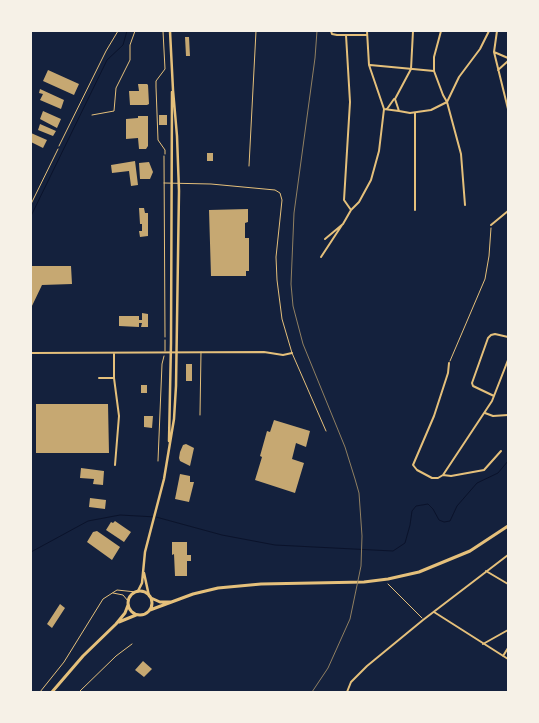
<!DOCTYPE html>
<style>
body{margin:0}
#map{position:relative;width:539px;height:723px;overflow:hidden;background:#14213d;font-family:Merriweather,serif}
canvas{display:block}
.frame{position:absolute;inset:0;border:32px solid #f6f1e7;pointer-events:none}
</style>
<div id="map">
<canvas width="539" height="723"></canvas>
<div class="frame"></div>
</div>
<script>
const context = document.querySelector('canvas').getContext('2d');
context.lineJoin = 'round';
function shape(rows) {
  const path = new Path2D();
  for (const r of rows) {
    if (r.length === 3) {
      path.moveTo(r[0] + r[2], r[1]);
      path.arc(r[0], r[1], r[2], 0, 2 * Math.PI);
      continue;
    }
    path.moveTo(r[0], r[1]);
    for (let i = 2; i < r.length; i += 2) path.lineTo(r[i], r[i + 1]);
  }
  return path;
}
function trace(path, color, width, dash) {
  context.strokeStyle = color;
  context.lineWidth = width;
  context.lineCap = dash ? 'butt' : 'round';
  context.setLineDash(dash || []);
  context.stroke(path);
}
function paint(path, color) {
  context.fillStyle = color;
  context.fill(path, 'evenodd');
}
trace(shape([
 [31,216,107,60,123,45,127,31],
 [31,552,88,521,120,515,156,517,222,535,275,545,393,551,405,543,410,525,412,511,416,506,428,504,433,509,439,520,444,522,450,521,457,506,477,483,498,473,508,461]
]), '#0b132b', 1);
paint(shape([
 [185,37,189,37,190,56,186,56],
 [48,70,79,84,74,95,43,81],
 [138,84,147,84,148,85,149,104,147,105,130,105,129,91,139,91],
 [40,89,64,100,61,109,40,100,43,94,39,93],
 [43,111,61,119,57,128,40,119],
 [159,115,167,115,167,125,159,125],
 [138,116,148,116,148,146,146,149,139,149,138,138,126,139,126,119,138,118],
 [40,124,56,131,53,136,38,130],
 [31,133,47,140,43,148,31,142],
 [207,153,213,153,213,161,207,161],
 [135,161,138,185,131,186,129,171,112,173,111,165],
 [149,162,153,172,150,179,140,179,139,163],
 [139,208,144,208,145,213,148,213,148,236,140,237,139,231,142,231,142,224,140,224],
 [248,209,248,222,245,223,245,238,249,238,249,271,246,271,246,276,211,276,209,210],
 [31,266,71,266,72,284,42,285,31,308],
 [142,313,148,314,148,327,141,327,142,323,139,323,139,327,119,326,119,316,139,316,139,320,142,320],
 [186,364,192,364,192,381,186,381],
 [141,385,147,385,147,393,141,393],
 [36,404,108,404,109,453,36,453],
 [144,416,153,416,152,428,144,427],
 [274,420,310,431,306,447,296,443,292,459,304,463,295,493,255,480,262,457,260,456,267,431,270,432],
 [186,444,194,448,190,466,180,461,179,458,180,452,183,445],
 [81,468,104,471,103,485,93,484,94,479,80,478],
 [180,474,190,476,190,482,194,482,189,502,175,499],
 [90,498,106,500,105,509,89,507],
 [115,521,131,532,124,542,106,530,111,522,113,523],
 [97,531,120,547,112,560,87,542,93,532],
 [172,542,187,542,187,555,191,555,191,561,187,561,187,576,175,576,174,554,172,555],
 [60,604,65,608,52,628,47,624],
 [143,661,152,669,144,677,135,670]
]), '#c6a872');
trace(shape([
 [163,31,165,69,156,81,156,87,158,140,165,150,165,154],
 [249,166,256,31],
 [31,204,58,149],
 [165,351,165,340],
 [450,361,485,279,489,256,491,228],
 [158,461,162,364,164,356],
 [388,584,422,618]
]), '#e5c07b', 1);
trace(shape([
 [92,115,114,111,116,88,130,60,130,45,135,31],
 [59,146,106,51,118,31],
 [164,156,165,337],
 [164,183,211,184,275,190,280,193,282,200,276,257,277,280,282,319,292,353,326,431],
 [200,415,201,352],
 [113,593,123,595,128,601],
 [40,692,64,662,103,599,117,590,136,592],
 [79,692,116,656,132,644]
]), '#e5c07b', 1);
trace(shape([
 [331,31,332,34,337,35,367,35],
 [367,31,369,65,384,109],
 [413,31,411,69,395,99,399,111,410,113,431,110,447,102,443,95,434,71,434,57,441,31],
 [497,31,494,52,508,109],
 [346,35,350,102,344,200,351,210],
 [494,52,508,58],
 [370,65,434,71],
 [498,70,508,61],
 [384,109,399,111],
 [387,109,394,99],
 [465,205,461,154,447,102,459,77,480,49,489,31],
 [415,210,415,113],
 [491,225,508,211],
 [325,239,343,224,351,210,359,202,371,180,379,151,384,109],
 [321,257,342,225],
 [31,353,264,352,283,355,292,353],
 [114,353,114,378,119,416,115,465],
 [99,378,114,378],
 [494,396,473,386,472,383,488,338,491,335,495,334,508,337],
 [485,413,493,416,508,415],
 [501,451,484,470,451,476,443,475,492,401,508,360],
 [443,475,438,478,432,478,417,470,413,465,434,416,448,373,449,363],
 [486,571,508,584],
 [434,612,508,659],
 [483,644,508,630],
 [503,656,508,648],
 [347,692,351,682,367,666,423,620,508,555]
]), '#e5c07b', 2);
trace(shape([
 [169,441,171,343,172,92],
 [152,525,164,479,174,419,176,386,179,191,177,136,173,90,170,31],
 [144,573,149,596],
 [138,591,142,583,145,552,152,525]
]), '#e5c07b', 2.5);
trace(shape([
 [140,603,12],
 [151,598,160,602,171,602],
 [150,610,193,594,218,588,261,584,364,582,388,579,419,572,470,551,508,526],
 [119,622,136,615],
 [52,692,83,656,116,624,125,613,128,605]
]), '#e5c07b', 3);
trace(shape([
 [312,692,328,668,350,619,361,566,362,536,359,493,355,479,345,447,303,344,293,306,291,284,294,213,315,58,317,31]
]), '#918062', 1);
</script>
